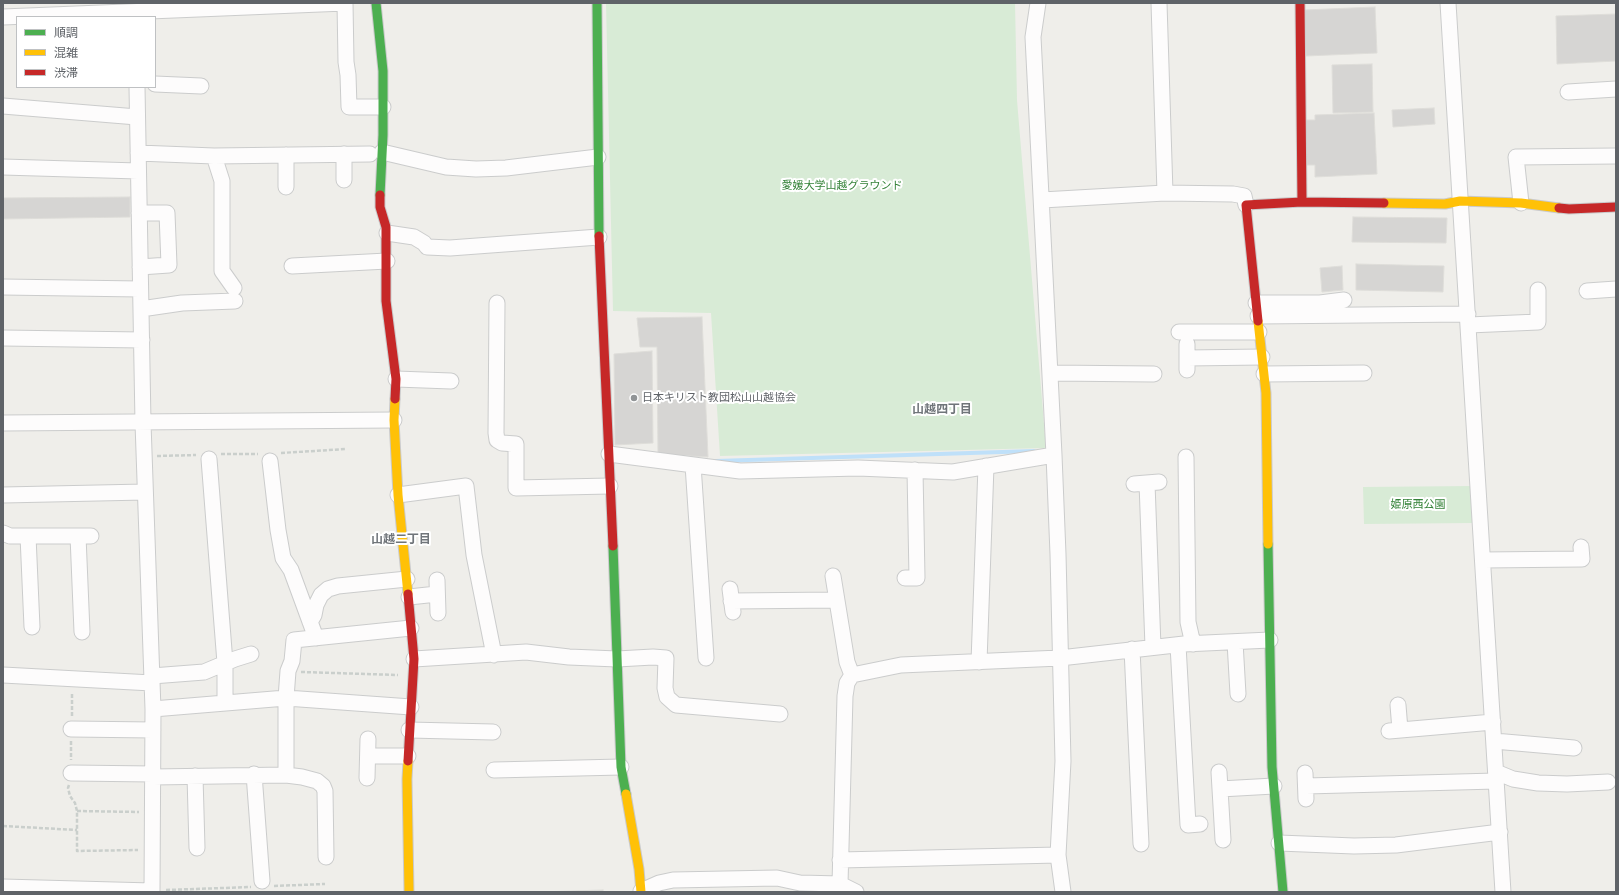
<!DOCTYPE html>
<meta charset="utf-8">
<style>
body{margin:0}
#map{position:relative;width:1619px;height:895px;overflow:hidden;background:#efeeea;font-family:"Sofia Sans Condensed","Noto Sans JP",sans-serif}
canvas{display:block}
.frame{position:absolute;inset:0;border:4px solid #5f6368;pointer-events:none}
.legend{position:absolute;left:16px;top:16px;width:140px;height:72px;box-sizing:border-box;background:#fff;border:1px solid #bfc1c3;margin:0;padding:5px 7px;list-style:none;font-size:12px;color:#5f6368}
.legend li{display:flex;align-items:center;gap:8px;height:20px}
.legend b{width:20px;border:1px solid #bfc1c3}
</style>
<div id="map">
<canvas width="1619" height="895"></canvas>
<div class="frame"></div>
<ul class="legend">
<li><b style="height:5px;background:#4caf50"></b>順調</li>
<li><b style="height:5px;background:#ffc107"></b>混雑</li>
<li><b style="height:5px;background:#c62828"></b>渋滞</li>
</ul>
</div>
<script>
const context = document.querySelector('canvas').getContext('2d');
context.lineJoin = 'round';
function paint(path, color) {
  context.fillStyle = color;
  context.fill(path, 'evenodd');
}
function shape(rows) {
  const path = new Path2D();
  for (const r of rows) {
    path.moveTo(r[0], r[1]);
    for (let i = 2; i < r.length; i += 2) path.lineTo(r[i], r[i + 1]);
  }
  return path;
}
function trace(path, color, width, dash) {
  context.strokeStyle = color;
  context.lineWidth = width;
  context.lineCap = dash ? 'butt' : 'round';
  context.setLineDash(dash || []);
  context.stroke(path);
}
function drawText(font, color, halo, rows, align = 'center') {
  context.font = font + ' "Sofia Sans Condensed","Noto Sans JP",sans-serif';
  context.lineWidth = 4;
  context.setLineDash([]);
  context.textBaseline = 'middle';
  context.strokeStyle = halo;
  context.fillStyle = color;
  for (const [text, x, y, turn = 0] of rows) {
    context.save();
    context.translate(x, y);
    context.rotate((+turn || 0) * Math.PI / 180);
    context.textAlign = isNaN(turn) ? turn : align;
    if (halo) context.strokeText(text, 0, 0);
    context.fillText(text, 0, 0);
    context.restore();
  }
}
paint(shape([
 [606,3,1015,3,1017,100,1046,448,720,456,711,313,613,311],
 [1472,486,1472,523,1364,524,1363,487]
]), '#d8ebd6');
trace(shape([
 [716,461,1034,451]
]), '#bfe0f9', 4);
const building = shape([
 [1375,7,1377,53,1306,56,1304,10,1375,7],
 [1616,14,1616,61,1557,64,1556,16,1616,14],
 [1372,64,1373,112,1333,113,1332,65,1372,64],
 [1434,108,1435,124,1393,127,1392,110,1434,108],
 [1374,113,1377,174,1315,177,1315,165,1307,165,1305,120,1315,120,1315,115,1374,113],
 [130,197,130,217,3,219,3,198,130,197],
 [1353,217,1447,218,1446,243,1352,242,1353,217],
 [1356,264,1444,266,1443,292,1356,290,1356,264],
 [1342,266,1343,290,1322,292,1320,268,1342,266],
 [702,317,708,457,658,454,657,347,640,347,637,318,702,317],
 [652,351,653,443,615,445,614,354,652,351],
 [603,890,603,892,538,892,603,890]
]);
paint(building, '#d6d5d3');
trace(building, '#deddd9', 1);
const street = shape([
 [345,3,346,62,348,75,349,107,383,107],
 [1038,3,1033,37,1054,455,1058,554,1063,761,1058,855,1063,892],
 [1159,3,1165,193],
 [1448,3,1503,892],
 [3,17,345,3],
 [155,84,201,86],
 [137,87,143,423,153,709,152,892],
 [1568,92,1616,89],
 [3,106,137,117],
 [382,152,446,167,476,169,506,168,598,157],
 [138,153,214,156,370,154],
 [286,155,286,187],
 [214,156,222,181,222,271,234,288],
 [3,167,138,171],
 [344,180,344,154],
 [1042,200,1165,193,1233,194,1244,196,1246,205],
 [1521,203,1516,157,1616,156],
 [139,213,167,213,169,265,140,267],
 [387,233,414,237,424,243,427,247,450,248,599,237],
 [292,266,387,261],
 [3,287,140,289],
 [1587,291,1616,289],
 [497,303,496,433,497,440,502,443,516,444,516,488,610,486],
 [1256,303,1320,303,1344,300],
 [141,309,182,303,235,301],
 [1258,316,1468,314],
 [1469,325,1538,322,1538,290],
 [1179,332,1259,332],
 [3,338,142,340],
 [1187,344,1187,370],
 [1187,358,1262,357],
 [1050,373,1154,374],
 [1264,374,1364,373],
 [396,379,451,381],
 [3,423,394,420],
 [609,454,740,471,858,468,953,472,1054,455],
 [1186,457,1188,622,1193,644],
 [209,459,225,663,225,703],
 [270,461,278,530,283,558,291,570,316,638],
 [693,465,706,658],
 [1147,483,1153,647],
 [1134,484,1159,482],
 [3,495,145,492],
 [398,495,466,486,474,555,494,655],
 [3,533,10,536,91,536],
 [28,536,32,627],
 [78,536,82,632],
 [1483,560,1582,559,1581,547],
 [833,576,847,662,852,675],
 [905,578,917,578,915,470],
 [437,580,438,613],
 [730,589,733,612],
 [409,597,437,594],
 [731,601,836,600],
 [310,622,314,615,316,605,321,595,328,589,338,586,407,579],
 [1235,642,1238,694],
 [1178,645,1188,825,1200,824],
 [1132,649,1141,844],
 [414,659,526,652,569,657,617,659,653,657,666,658,665,688,667,697,676,705,780,714],
 [979,662,986,466],
 [3,675,152,683],
 [152,676,204,672,235,659,251,654],
 [1398,705,1400,730],
 [153,709,286,698,411,707],
 [71,729,153,730],
 [409,730,493,732],
 [1389,731,1493,722],
 [1494,741,1574,748],
 [368,756,408,756],
 [494,770,621,767],
 [1219,772,1223,840],
 [1496,772,1513,779,1538,783,1567,784,1608,782],
 [71,773,153,774],
 [1305,773,1306,799],
 [254,774,262,881],
 [286,775,286,698,288,671,292,661,294,640,411,628],
 [195,776,197,848],
 [153,777,286,775,302,777,317,781,323,786,325,791,326,857],
 [367,778,368,739],
 [1306,786,1496,781],
 [1220,789,1274,786],
 [1279,843,1354,846,1396,845,1500,832],
 [840,860,1058,855],
 [3,887,152,891],
 [641,891,659,883,673,880,777,878,800,883,840,884],
 [856,892,840,884,845,696,847,683,852,675,901,665,1060,658,1184,644,1270,640]
]);
const fast = shape([
 [376,3,383,71,383,135,380,195],
 [597,3,599,236],
 [1268,544,1272,767,1283,892],
 [613,546,621,767,626,794]
]);
const slow = shape([
 [1384,203,1445,204,1460,201,1521,203,1559,208],
 [1258,321,1266,393,1268,544],
 [395,399,394,420,398,495,408,594],
 [408,761,407,779,409,892],
 [626,794,639,869,641,892]
]);
const jam = shape([
 [1300,3,1302,202],
 [380,195,380,207,386,227,386,301,396,379,395,399],
 [1559,208,1569,209,1616,207],
 [599,236,613,546],
 [1258,321,1246,205,1302,202,1384,203],
 [408,594,414,659,408,761]
]);
trace(street, '#cbcccc', 17);
trace(fast, '#cacacb', 11);
trace(slow, '#cacacb', 11);
trace(jam, '#cacacb', 11);
trace(shape([
 [281,453,345,449],
 [221,454,258,454],
 [157,456,196,455],
 [301,672,398,675],
 [72,716,72,692],
 [71,741,71,760],
 [69,785,68,788,70,796,75,803,77,811,77,851,138,850],
 [77,811,139,812],
 [3,826,77,830],
 [274,886,325,884],
 [166,890,251,887]
]), '#cacfcc', 2.5, [4, 2]);
trace(street, '#fdfcfc', 15);
trace(fast, '#4caf50', 9);
trace(slow, '#ffc107', 9);
trace(jam, '#c62828', 9);
for (const [x, y, r, color] of [
 [634,398,4,"#919496"]
]) {
  const dot = new Path2D();
  dot.arc(x, y, r, 0, 2 * Math.PI);
  context.fillStyle = color;
  context.fill(dot);
  trace(dot, '#fff', 1.5);
}
drawText('11px', '#348238', '#fff', [
 ["愛媛大学山越グラウンド",842,186],
 ["姫原西公園",1418,505]
]);
drawText('11px', '#5f6368', '#fff', [
 ["日本キリスト教団松山山越協会",642,398]
], 'left');
drawText('bold 12px', '#70757a', '#fff', [
 ["山越四丁目",942,410],
 ["山越二丁目",401,540]
]);
</script>
